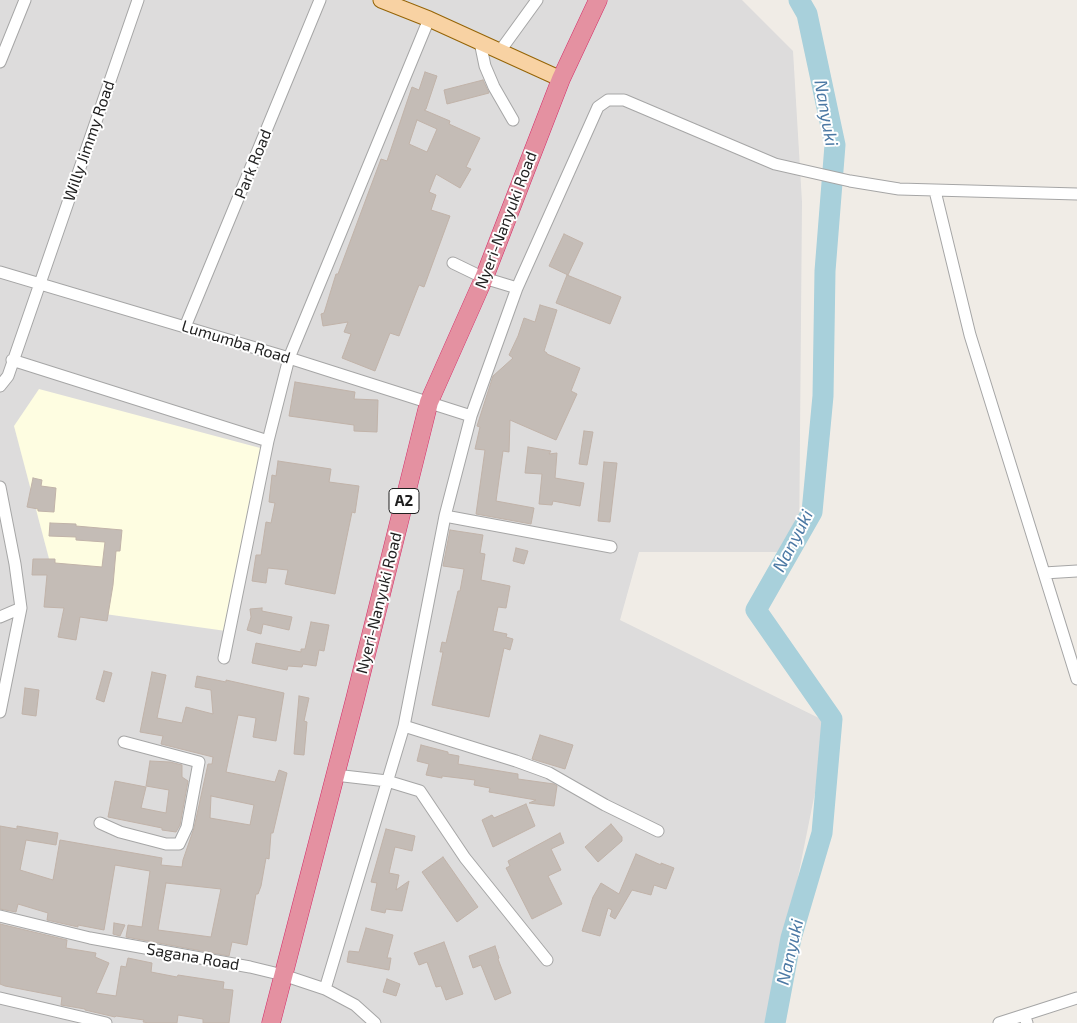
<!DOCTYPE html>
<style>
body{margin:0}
canvas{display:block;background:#f0ece6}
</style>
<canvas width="1077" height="1023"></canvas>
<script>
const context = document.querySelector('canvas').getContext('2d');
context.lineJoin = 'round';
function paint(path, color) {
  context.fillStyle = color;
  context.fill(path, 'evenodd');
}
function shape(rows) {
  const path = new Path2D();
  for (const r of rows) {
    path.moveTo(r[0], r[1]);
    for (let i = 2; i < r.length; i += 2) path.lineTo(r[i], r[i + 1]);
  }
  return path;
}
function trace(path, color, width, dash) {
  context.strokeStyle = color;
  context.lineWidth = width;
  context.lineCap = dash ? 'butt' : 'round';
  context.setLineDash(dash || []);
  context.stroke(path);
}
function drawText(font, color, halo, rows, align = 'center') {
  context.font = font + ' "Exo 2",sans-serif';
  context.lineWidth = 4;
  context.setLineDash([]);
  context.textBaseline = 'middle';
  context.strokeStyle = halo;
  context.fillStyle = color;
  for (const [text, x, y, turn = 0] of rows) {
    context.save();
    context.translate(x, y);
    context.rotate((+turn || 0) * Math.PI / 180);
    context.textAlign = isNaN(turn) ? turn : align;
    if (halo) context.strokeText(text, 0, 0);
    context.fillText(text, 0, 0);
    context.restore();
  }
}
paint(shape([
 [0,0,742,0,793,51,802,202,799,552,639,552,620,620,829,723,775,991,777,1023,0,1023]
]), '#dddcdc');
paint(shape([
 [39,389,264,449,226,631,62,608,14,426]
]), '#fefde1');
trace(shape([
 [775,1023,791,938,822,833,832,719,756,610,812,512,823,396,825,271,835,145,807,14,799,0]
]), '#a8d0db', 21);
const building = shape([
 [425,72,437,76,426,109,424,110,450,121,449,124,480,138,466,167,471,169,460,188,436,174,429,192,436,195,431,210,450,216,424,287,419,285,399,336,390,333,375,371,342,358,351,334,344,332,348,322,323,326,321,314,324,313,336,274,338,274,381,159,387,161,412,87,419,90,425,72],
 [417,120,437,129,427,152,409,144,417,120],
 [483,80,489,93,447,104,444,90,483,80],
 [564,234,583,243,568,275,549,266,564,234],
 [567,275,621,297,610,324,556,303,567,275],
 [540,305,557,310,544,351,547,353,547,354,580,368,571,391,577,394,556,440,510,420,509,452,503,451,496,501,534,508,531,524,476,514,485,450,475,449,480,427,477,426,493,376,513,358,509,355,518,336,524,318,535,322,540,305],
 [295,382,355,392,354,399,378,400,377,432,354,431,354,425,289,416,295,382],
 [584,431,593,432,587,465,579,464,584,431],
 [528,447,551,451,549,454,557,453,555,478,584,483,580,506,553,501,552,505,539,504,542,474,525,473,528,447],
 [278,461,331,469,329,482,359,486,355,513,352,512,335,594,285,584,288,570,268,568,266,583,252,581,256,555,261,555,266,522,271,523,275,503,269,502,272,475,276,476,278,461],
 [604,462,617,463,610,522,598,521,604,462],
 [33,478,42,480,41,486,56,488,54,512,38,511,38,509,27,507,33,478],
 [50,523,76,524,76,526,122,530,120,551,116,551,113,585,107,621,80,617,76,640,58,637,64,608,44,607,47,575,32,575,33,559,55,559,55,563,102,567,105,542,76,540,76,537,49,536,50,523],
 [450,530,483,535,480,553,485,554,481,580,510,586,506,608,498,607,493,631,507,634,506,637,513,639,510,650,504,648,489,717,432,705,443,652,440,652,442,642,446,643,458,591,460,591,464,569,443,566,450,530],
 [516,548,528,551,524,564,513,561,516,548],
 [262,608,262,611,292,617,289,630,263,624,261,634,247,630,251,617,250,609,262,608],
 [311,622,329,625,324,651,319,650,316,666,303,664,302,667,288,666,287,670,252,663,256,643,301,652,301,649,305,649,311,622],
 [104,671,112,673,104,702,96,699,104,671],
 [152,672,166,675,157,718,182,723,186,707,213,714,211,690,195,687,197,676,226,682,226,680,284,693,276,741,253,737,256,718,238,715,226,772,275,782,279,770,287,773,273,833,271,833,269,859,266,858,261,886,258,894,256,894,247,945,232,942,229,956,126,937,128,925,142,927,150,871,115,865,104,930,78,925,78,927,47,920,48,913,18,904,16,912,0,909,0,826,17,829,17,826,58,833,56,845,26,840,20,870,53,880,60,840,162,858,161,865,182,867,183,860,194,828,208,764,212,764,213,757,161,744,163,736,140,732,152,672],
 [211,796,254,805,250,825,210,818,211,796],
 [166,883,221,889,211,937,158,930,166,883],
 [25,688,39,690,36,716,22,714,25,688],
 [299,696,309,698,304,721,307,722,304,755,294,754,299,696],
 [540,735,573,745,565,769,532,759,540,735],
 [421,745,448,752,448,754,459,756,458,764,518,774,518,779,554,784,557,786,554,806,529,803,536,800,489,792,490,788,474,785,475,780,442,776,442,778,426,775,429,764,417,761,421,745],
 [150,761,170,762,182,765,182,777,188,781,180,825,176,832,162,830,162,828,108,817,115,781,146,787,141,808,166,813,169,790,146,786,150,761],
 [526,804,535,826,493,847,482,820,492,815,494,818,526,804],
 [611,824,622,837,622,841,598,862,585,847,611,824],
 [386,829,415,836,412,851,395,847,389,873,399,875,396,890,409,881,402,911,386,909,385,913,371,910,377,883,371,882,386,829],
 [560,833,564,843,551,849,561,870,548,876,562,904,532,919,506,868,510,866,508,861,560,833],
 [636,854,661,865,661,863,674,868,666,889,654,885,651,895,632,890,615,919,610,916,612,910,608,908,600,936,582,931,593,897,601,883,619,894,636,854],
 [443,857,478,907,457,922,422,872,443,857],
 [114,923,125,925,120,936,113,934,114,923],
 [0,924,67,940,66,948,96,953,95,957,109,963,96,993,116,996,121,966,126,967,128,958,152,963,151,972,177,977,178,975,224,982,223,989,233,990,229,1023,203,1023,203,1019,178,1015,177,1023,149,1023,143,1022,144,1020,116,1016,115,1017,85,1010,85,1009,61,1005,62,997,5,986,0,984,0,924],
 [366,928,393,935,387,958,391,958,389,970,347,962,349,951,359,952,366,928],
 [444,942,463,994,446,1000,441,986,436,987,427,962,419,965,414,953,444,942],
 [495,946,499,958,498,959,511,993,495,1000,481,965,473,968,469,956,495,946],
 [387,979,400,984,396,996,383,992,387,979]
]);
paint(building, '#c4bcb6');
trace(building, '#c1b3a9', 1);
const minor = shape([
 [480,42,485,66,494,87,513,120],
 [500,51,537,0],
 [0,62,25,0],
 [935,191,970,335,1077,679],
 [453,263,484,278,517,288],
 [0,272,289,358,471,416],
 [185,327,320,0],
 [12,360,268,441],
 [0,386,8,376,138,0],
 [0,487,15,564,21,608,0,712],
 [445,516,611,547],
 [1044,573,1077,571],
 [0,617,21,608],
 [224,658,268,441,289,358,429,19],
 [404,726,516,761,549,773,605,805,658,831],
 [335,775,387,781,420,791,465,858,547,960],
 [100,823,120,832,166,844,179,844,187,827,199,762,124,742],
 [0,916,90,938,250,967,283,975,325,989,355,1005,375,1023],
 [325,989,404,726,445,516,471,416,517,288,598,107,608,100,624,100,775,164,850,181,899,189,1077,194],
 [0,998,106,1023],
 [999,1023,1024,1015],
 [1027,1023,1024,1015,1077,998]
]);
const major = shape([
 [381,0,429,19,561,79]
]);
const highway = shape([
 [271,1023,355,699,429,402,484,278,561,79,598,0]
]);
trace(minor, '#a6a6a6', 13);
trace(major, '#956406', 17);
trace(highway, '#d42d68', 19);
trace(minor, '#fff', 11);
trace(major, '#f8d2a3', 15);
trace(highway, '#e491a1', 18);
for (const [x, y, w] of [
 [404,501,30]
]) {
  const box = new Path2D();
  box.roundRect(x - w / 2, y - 12.5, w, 25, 4);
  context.fillStyle = '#fff';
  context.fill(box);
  trace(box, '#1f1f1f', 1);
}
drawText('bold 15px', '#1f1f1f', null, [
 ["A2",404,501]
]);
drawText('16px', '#1f1f1f', '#fff', [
 ["Willy Jimmy Road",89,141,-71],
 ["Park Road",253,164,-68],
 ["Nyeri-Nanyuki Road",506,220,-69],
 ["Lumumba Road",236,342,17],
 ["Nyeri-Nanyuki Road",379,603,-76],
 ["Sagana Road",193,957,10]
]);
drawText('italic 18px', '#4c79a4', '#fff', [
 ["Nanyuki",826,113,80],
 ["Nanyuki",793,541,-63],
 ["Nanyuki",790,952,-77]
]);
</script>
